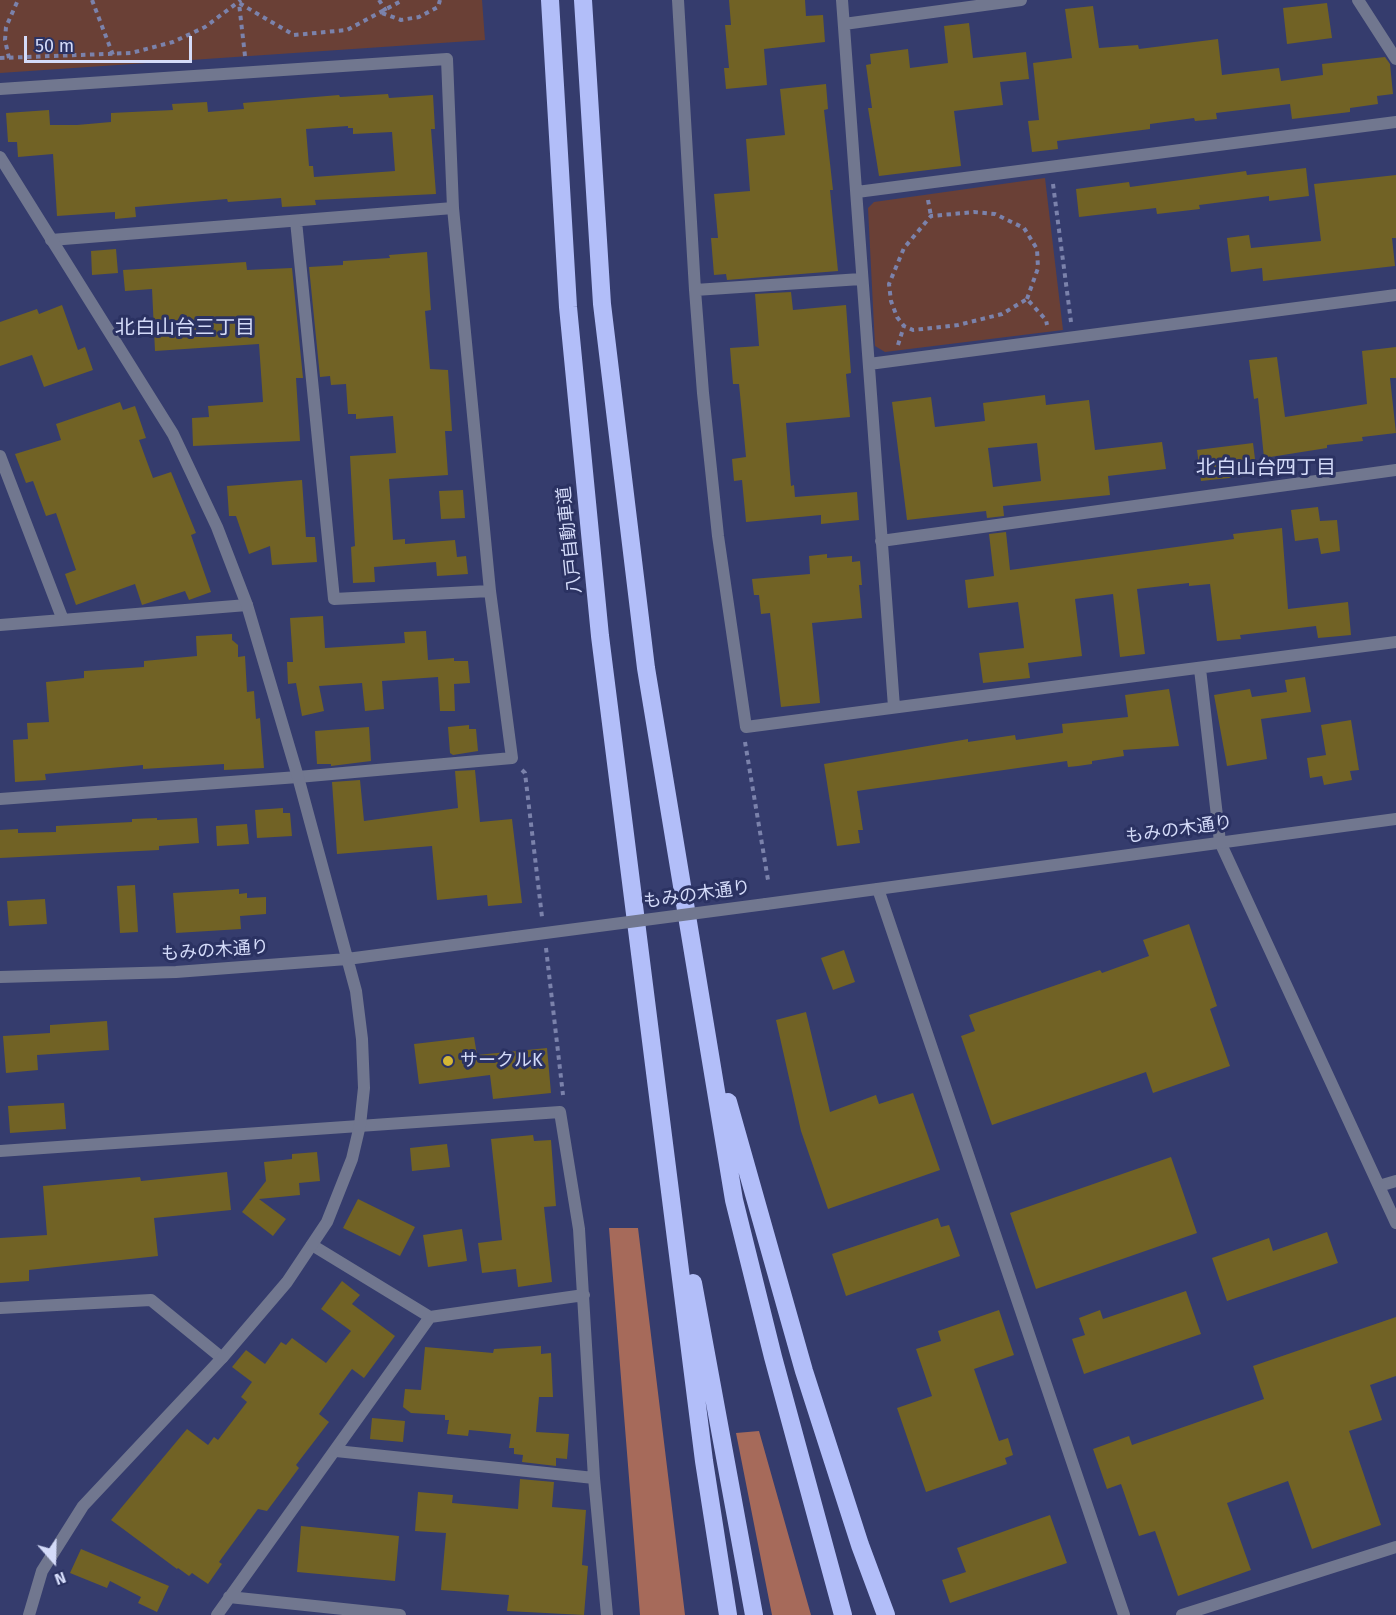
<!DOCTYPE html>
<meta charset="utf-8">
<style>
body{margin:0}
#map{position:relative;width:1396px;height:1615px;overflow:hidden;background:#353c6d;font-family:"Fira Sans",sans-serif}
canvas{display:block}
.north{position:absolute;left:24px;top:1531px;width:60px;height:60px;-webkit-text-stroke:4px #2b3262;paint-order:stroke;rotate:160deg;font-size:16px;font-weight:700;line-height:24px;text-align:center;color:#d4dbf9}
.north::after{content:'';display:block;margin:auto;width:21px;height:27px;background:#d4dbf9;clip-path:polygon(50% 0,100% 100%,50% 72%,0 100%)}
.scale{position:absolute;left:24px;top:36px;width:168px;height:27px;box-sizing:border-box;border:3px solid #d4dbf9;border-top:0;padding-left:8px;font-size:18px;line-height:21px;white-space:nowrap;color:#d4dbf9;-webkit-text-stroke:4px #2b3262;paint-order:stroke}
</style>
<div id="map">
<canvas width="1396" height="1615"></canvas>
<div class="north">N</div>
<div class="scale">50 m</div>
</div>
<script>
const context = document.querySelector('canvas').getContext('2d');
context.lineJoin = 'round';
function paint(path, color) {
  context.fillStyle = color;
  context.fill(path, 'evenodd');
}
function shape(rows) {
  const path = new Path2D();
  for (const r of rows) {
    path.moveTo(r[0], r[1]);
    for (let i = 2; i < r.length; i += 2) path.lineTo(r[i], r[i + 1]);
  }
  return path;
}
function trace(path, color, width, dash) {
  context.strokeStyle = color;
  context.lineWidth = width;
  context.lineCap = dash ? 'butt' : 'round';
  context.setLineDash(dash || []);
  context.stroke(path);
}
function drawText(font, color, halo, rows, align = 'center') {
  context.font = font + ' "Fira Sans","Noto Sans JP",sans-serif';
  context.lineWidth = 6;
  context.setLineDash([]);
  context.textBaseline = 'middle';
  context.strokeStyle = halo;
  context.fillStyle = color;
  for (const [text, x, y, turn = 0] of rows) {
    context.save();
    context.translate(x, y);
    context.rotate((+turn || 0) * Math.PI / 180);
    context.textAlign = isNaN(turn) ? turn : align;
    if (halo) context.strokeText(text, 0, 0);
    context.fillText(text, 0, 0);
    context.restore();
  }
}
paint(shape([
 [0,0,482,0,485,40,0,73],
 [1045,178,1063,330,885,352,875,346,868,208,874,202]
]), '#6a4036');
paint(shape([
 [609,1228,638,1228,685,1615,640,1615],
 [759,1431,811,1615,772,1615,736,1433]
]), '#a66a5a');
paint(shape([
 [729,0,805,0,806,16,823,15,825,42,764,49,767,85,726,89,724,68,729,68,725,25,731,25],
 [1327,3,1332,38,1287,44,1283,8],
 [1093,6,1099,48,1138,45,1139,49,1218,39,1222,75,1279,68,1281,81,1323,75,1322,64,1385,57,1390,64,1393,94,1377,96,1378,104,1350,108,1350,112,1292,119,1290,104,1216,113,1217,119,1195,121,1194,118,1150,124,1150,129,1057,141,1058,149,1032,152,1028,121,1039,120,1033,63,1072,58,1065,9],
 [969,23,973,58,1026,52,1029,79,1000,82,1003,105,954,111,961,166,879,176,868,108,872,108,866,65,871,64,870,54,908,49,910,68,948,63,944,26],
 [826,84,828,109,824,110,833,190,830,190,838,271,727,280,726,274,714,275,711,238,718,238,714,194,750,191,746,139,785,135,780,89],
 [388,94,389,98,433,95,435,129,431,129,436,194,315,200,316,205,282,207,281,198,228,202,227,199,135,207,136,217,115,219,115,212,57,216,53,154,18,157,17,142,8,142,6,113,49,110,50,125,77,125,111,122,111,113,173,110,172,104,207,102,208,112,244,109,243,103,339,95,340,97],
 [348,126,348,128,353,128,353,134,392,132,395,171,314,177,313,166,309,166,306,129],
 [1306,168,1309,196,1269,201,1269,196,1199,205,1200,209,1157,214,1156,208,1079,217,1076,189,1129,182,1130,187,1246,171,1247,175],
 [1396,175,1396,238,1392,238,1395,266,1263,281,1262,268,1231,272,1227,238,1249,235,1251,248,1321,241,1314,184],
 [116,249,118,273,92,275,91,251],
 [427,252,431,310,425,311,430,369,448,370,452,431,445,431,448,475,389,479,393,540,405,539,405,544,455,540,457,557,466,556,468,574,437,576,436,562,374,567,375,582,353,583,351,547,355,546,350,456,396,453,393,416,356,419,356,414,348,414,346,384,331,385,330,376,320,377,309,267,343,265,343,261,390,258,389,255],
 [246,262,247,270,292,268,303,378,296,378,300,441,193,446,192,418,209,417,208,406,263,402,259,344,155,351,152,289,125,291,123,270],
 [791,292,793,310,846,305,851,373,846,374,850,417,786,423,791,486,794,485,795,497,857,492,859,520,821,524,821,515,746,522,742,480,734,481,732,459,746,457,739,384,733,384,730,348,759,346,755,294],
 [62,305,78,350,85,347,93,370,44,387,32,355,0,366,0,322,37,309,39,314],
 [1396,347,1396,378,1390,378,1396,433,1362,437,1363,441,1327,445,1327,448,1264,458,1258,398,1254,399,1249,360,1277,357,1285,417,1367,404,1362,351],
 [1045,395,1046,405,1089,400,1095,450,1162,442,1166,469,1108,476,1110,495,1003,506,1004,516,987,518,986,511,907,520,892,402,931,397,935,427,985,421,983,403],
 [1037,443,1041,481,993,487,988,448],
 [120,402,123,410,135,406,146,438,139,440,153,478,171,472,196,533,191,535,211,592,189,600,185,591,142,605,135,584,76,605,65,574,76,570,56,513,46,516,33,481,26,483,15,454,61,440,56,424],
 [1253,443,1257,475,1201,481,1197,450],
 [302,480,306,537,315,537,317,562,272,565,270,546,249,554,236,516,229,516,227,486],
 [463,490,465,518,441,519,439,491],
 [1318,507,1320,521,1337,520,1340,551,1321,554,1318,538,1295,541,1291,510],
 [1282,528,1288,609,1348,602,1351,635,1318,638,1316,626,1240,635,1241,639,1217,641,1210,584,1189,586,1189,583,1137,589,1145,654,1120,657,1113,594,1075,599,1082,656,1028,663,1030,678,983,683,979,653,1024,648,1018,602,968,608,965,580,994,576,989,534,1006,532,1010,570,1234,539,1233,534],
 [827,554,827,558,852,556,852,562,860,561,862,585,859,585,862,618,812,623,820,703,781,707,770,613,761,614,759,595,754,595,752,579,810,574,809,556],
 [323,616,325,648,405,643,404,632,426,631,428,660,454,658,454,661,468,661,470,683,454,684,455,711,440,711,438,677,382,681,384,709,365,711,362,683,319,686,324,711,302,716,296,683,288,684,287,662,293,662,290,618],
 [232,634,232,640,238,645,238,657,245,656,247,692,254,691,256,719,260,718,264,768,224,770,224,764,143,769,143,765,45,774,46,780,15,782,13,740,28,739,27,723,49,722,46,682,84,678,84,671,144,667,144,661,197,656,196,636],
 [1305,677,1311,712,1261,719,1267,759,1227,766,1214,695,1250,689,1252,697,1287,692,1285,680],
 [1169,689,1179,746,1123,750,1124,756,1092,761,1092,764,1078,766,1068,767,1067,761,857,791,863,830,858,830,860,843,837,846,824,764,968,739,968,742,1015,735,1016,740,1063,733,1062,724,1128,717,1125,695],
 [1351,720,1359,770,1350,771,1352,780,1324,785,1322,776,1310,778,1307,758,1326,755,1321,725],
 [469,725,469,729,476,729,478,751,453,755,450,753,448,727],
 [369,727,371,761,331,766,331,764,317,764,315,731],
 [475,770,480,822,512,819,522,903,488,906,487,895,437,900,432,846,337,854,332,782,360,780,364,821,458,808,455,771],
 [283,808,283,813,290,813,292,836,257,838,255,810],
 [157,818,157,820,197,818,199,843,159,846,159,850,0,858,0,830,18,829,18,833,56,832,56,826,132,822,132,819],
 [247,824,249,844,217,846,216,826],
 [135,885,138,932,120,933,117,886],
 [239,889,239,894,247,893,247,898,266,897,266,914,240,916,241,929,176,933,173,893],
 [45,899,47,924,9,926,7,901],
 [1189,924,1217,1006,1210,1009,1230,1066,1153,1093,1146,1072,992,1125,961,1036,975,1031,969,1015,1100,970,1102,973,1149,956,1143,940],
 [844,950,855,982,833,990,821,958],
 [806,1012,830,1112,876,1095,879,1104,913,1093,940,1170,828,1209,801,1131,776,1020],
 [107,1021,109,1050,37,1055,38,1070,6,1073,3,1036,50,1033,50,1025],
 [474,1037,477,1055,547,1048,551,1093,493,1099,490,1075,419,1084,414,1044],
 [64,1103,66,1129,10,1133,8,1106],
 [533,1135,534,1141,551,1140,556,1206,544,1207,552,1282,518,1287,516,1269,482,1273,478,1243,502,1240,491,1139],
 [447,1144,450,1167,412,1171,410,1148],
 [317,1152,320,1181,299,1183,300,1195,259,1199,286,1219,273,1236,242,1212,266,1181,264,1162,292,1159,292,1154],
 [1171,1157,1197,1233,1036,1289,1010,1213],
 [227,1172,231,1210,154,1218,158,1256,29,1270,29,1281,0,1283,0,1238,47,1235,43,1186,140,1177,141,1181],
 [358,1199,415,1227,400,1256,343,1228],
 [938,1218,941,1227,949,1225,960,1256,846,1296,832,1254],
 [462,1229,467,1261,428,1267,423,1235],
 [1327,1232,1338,1263,1227,1301,1212,1258,1269,1238,1273,1251],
 [342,1281,360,1295,352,1304,395,1336,364,1378,352,1369,319,1414,329,1422,296,1465,299,1468,267,1511,258,1509,219,1562,222,1564,208,1584,192,1573,189,1576,178,1568,177,1569,111,1520,187,1429,208,1445,214,1437,218,1440,247,1402,241,1397,252,1382,232,1367,246,1350,265,1364,281,1342,286,1345,292,1338,326,1363,351,1331,321,1309],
 [1186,1291,1201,1334,1084,1374,1072,1339,1085,1335,1079,1318,1100,1310,1103,1319],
 [999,1310,1014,1355,974,1369,999,1441,1008,1438,1013,1455,1005,1458,1007,1464,926,1492,897,1408,932,1396,916,1349,941,1341,938,1331],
 [1396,1317,1396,1376,1370,1385,1382,1420,1349,1431,1381,1525,1312,1549,1288,1481,1227,1503,1251,1570,1178,1596,1155,1531,1139,1536,1121,1484,1107,1489,1093,1449,1129,1436,1132,1445,1264,1399,1253,1366],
 [541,1346,541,1354,551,1353,553,1397,539,1397,536,1432,569,1434,567,1459,556,1458,556,1466,522,1462,523,1455,514,1454,514,1448,509,1448,511,1434,469,1430,468,1436,447,1434,449,1420,445,1420,445,1415,411,1413,403,1407,405,1389,421,1390,425,1347,493,1353,494,1349],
 [372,1418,405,1421,403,1442,370,1439],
 [520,1479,554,1482,552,1507,586,1510,582,1565,588,1566,584,1615,507,1611,509,1595,441,1590,446,1533,415,1531,418,1492,453,1495,452,1503,518,1509],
 [1050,1515,1067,1563,950,1603,942,1580,966,1572,957,1548],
 [301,1526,399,1536,395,1581,297,1572],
 [81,1549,169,1586,157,1612,138,1603,141,1597,110,1581,107,1588,70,1573]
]), '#716225');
trace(shape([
 [92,0,113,55],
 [379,0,386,11],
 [382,13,401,20,419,17,438,7,440,0],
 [245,56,239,3,294,35,347,30,403,0],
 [0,58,131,53,173,42,205,27,241,0],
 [9,58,5,40,6,27,18,0],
 [1053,184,1071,322],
 [928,200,931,216],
 [1027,299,1038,268,1037,249,1024,228,995,214,974,212,931,216,904,248,889,284,891,301,897,317,904,326,913,330,958,325,1002,314,1027,299,1046,320,1047,325],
 [898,345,904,326],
 [745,742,768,880],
 [522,770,525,773,542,917],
 [546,948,563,1095]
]), '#7b82ab', 4, [4.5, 4.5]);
trace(shape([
 [678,0,695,290,703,393,718,536,746,727,1396,642],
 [842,0,894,707],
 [1358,0,1396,59],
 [844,24,1021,0],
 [0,89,447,59,453,208,490,591,512,758,298,777,0,799],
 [857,192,1396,122],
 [296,221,334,599,490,591],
 [51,240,453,208],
 [695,290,861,279],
 [869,364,1396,295],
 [0,456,63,620],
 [881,541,1396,470],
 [0,625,247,605],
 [1200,669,1220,842,1396,1223],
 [878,889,1124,1615],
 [0,1151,560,1112,579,1229,594,1478,607,1615],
 [1379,1186,1396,1181],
 [312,1245,430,1317,584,1295],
 [0,1308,151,1300,222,1358],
 [336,1451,594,1478],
 [229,1597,400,1615],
 [217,1615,430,1317],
 [1182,1615,1396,1547]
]), '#71778f', 12);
trace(shape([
 [0,157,173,434,217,527,247,605,298,777,356,991,362,1039,364,1088,360,1125,352,1159,327,1222,287,1282,222,1358,83,1506,42,1571,29,1615],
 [766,904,1396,819],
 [0,977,176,972,347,959,515,937]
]), '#71778f', 12);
trace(shape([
 [550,0,568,307,600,636,704,1461,728,1615],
 [583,0,602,304,646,668,734,1200,773,1357,843,1615],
 [728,1102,804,1371,860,1545,886,1615],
 [693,1283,754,1615]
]), '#b2bef9', 18);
trace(shape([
 [515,937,766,904]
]), '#71778f', 12);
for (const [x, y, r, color] of [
 [448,1061,6,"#d4b635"]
]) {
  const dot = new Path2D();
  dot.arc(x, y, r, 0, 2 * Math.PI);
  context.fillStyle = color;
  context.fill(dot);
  trace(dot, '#2b3262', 2);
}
drawText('18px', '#d4dbf9', '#2b3262', [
 ["八戸自動車道",570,540,-96],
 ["もみの木通り",1179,830,-8],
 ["もみの木通り",697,895,-8],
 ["もみの木通り",215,951,-4]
]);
drawText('18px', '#d4dbf9', '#2b3262', [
 ["サークルK",460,1061]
], 'left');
drawText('20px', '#d4dbf9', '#2b3262', [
 ["北白山台三丁目",185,328],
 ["北白山台四丁目",1266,468]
]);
</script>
